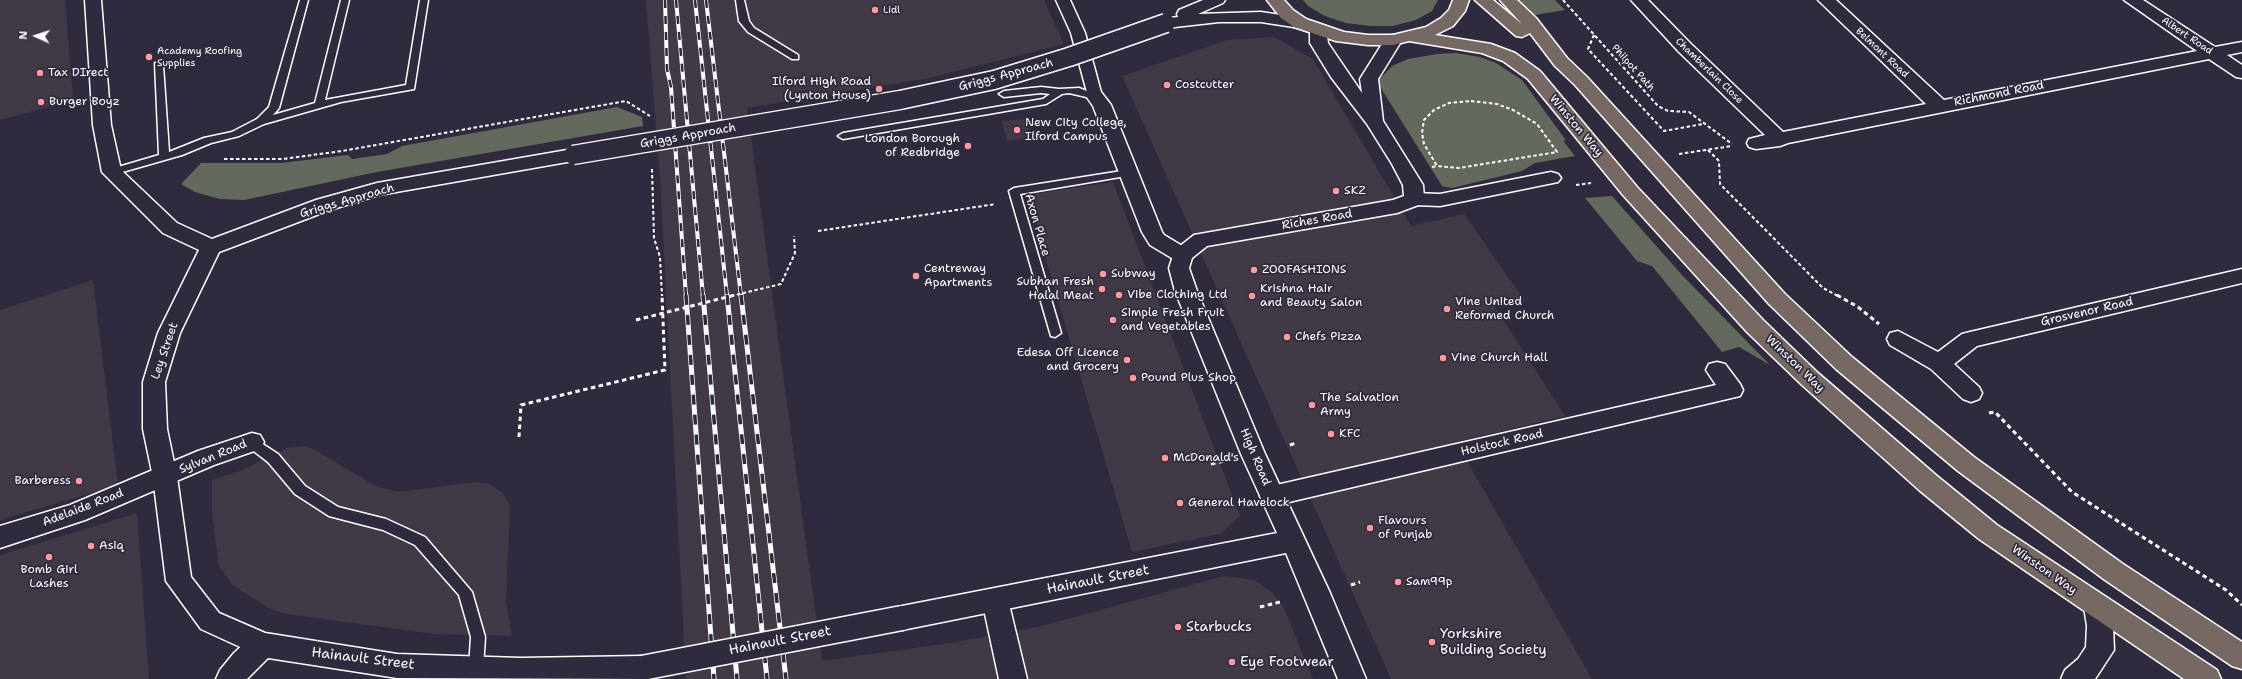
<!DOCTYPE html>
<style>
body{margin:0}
#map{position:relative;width:2242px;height:679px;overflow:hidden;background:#2f2a3d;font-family:"Shantell Sans",sans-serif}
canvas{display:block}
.north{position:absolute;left:16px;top:16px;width:40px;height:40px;-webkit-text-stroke:3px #2f2a3d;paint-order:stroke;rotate:273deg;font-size:11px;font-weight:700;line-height:16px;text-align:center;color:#fff}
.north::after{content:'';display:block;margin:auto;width:14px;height:18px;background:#fff;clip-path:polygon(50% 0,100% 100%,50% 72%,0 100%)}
</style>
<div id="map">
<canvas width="2242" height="679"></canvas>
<div class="north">N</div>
</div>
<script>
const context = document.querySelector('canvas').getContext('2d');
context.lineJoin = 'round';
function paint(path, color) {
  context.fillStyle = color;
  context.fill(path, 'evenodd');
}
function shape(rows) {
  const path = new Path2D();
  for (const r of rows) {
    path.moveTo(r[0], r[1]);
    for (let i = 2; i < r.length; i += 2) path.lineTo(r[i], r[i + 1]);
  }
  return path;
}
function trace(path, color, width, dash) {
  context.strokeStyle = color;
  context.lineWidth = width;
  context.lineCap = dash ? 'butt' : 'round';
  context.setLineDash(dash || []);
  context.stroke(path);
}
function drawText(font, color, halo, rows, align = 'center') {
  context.font = font + ' "Shantell Sans",sans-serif';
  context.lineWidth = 3.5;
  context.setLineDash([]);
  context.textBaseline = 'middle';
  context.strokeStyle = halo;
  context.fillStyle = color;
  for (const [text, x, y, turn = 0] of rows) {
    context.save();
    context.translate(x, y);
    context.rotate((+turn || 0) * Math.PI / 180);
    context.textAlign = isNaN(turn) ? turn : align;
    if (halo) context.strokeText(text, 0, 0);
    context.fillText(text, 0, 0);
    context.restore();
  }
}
paint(shape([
 [0,0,65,0,73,100,0,120],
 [646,0,1044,0,1064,44,930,78,747,108,822,661,956,642,1038,627,1224,576,1254,580,1272,592,1284,608,1313,679,686,679,660,178],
 [1274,37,1313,59,1411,226,1464,214,1525,301,1495,307,1565,416,1456,442,1592,679,1391,679,1122,76,1227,40],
 [1026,119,1031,138,1007,141,1002,121],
 [1113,182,1240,516,1220,534,1132,552,1027,195],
 [93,280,118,485,0,520,0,310],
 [305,446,315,450,376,486,398,492,476,482,489,484,504,494,510,506,506,601,512,636,434,634,287,614,270,609,232,585,219,566,212,513,212,480,240,471,288,448],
 [137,513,149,679,0,679,0,555]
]), '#423946');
paint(shape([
 [1303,0,1438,0,1432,11,1416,20,1393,26,1370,26,1346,23,1325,16,1308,6],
 [1519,0,1555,0,1565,10,1535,15],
 [1456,53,1480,57,1496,63,1522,80,1565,139,1564,142,1575,156,1535,163,1522,171,1452,188,1442,186,1379,85,1380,79,1392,66,1408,59,1437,54],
 [617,107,642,117,643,126,377,172,244,200,220,199,195,192,181,184,201,163,281,163,348,155,352,159,387,154,402,146],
 [1612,196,1682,275,1770,365,1739,347,1722,352,1652,266,1637,261,1585,198]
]), '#63695c');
const service = shape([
 [300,0,308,0,279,108,273,115,315,103,341,0,349,0,325,100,406,85,420,0,428,0,414,89,341,102,264,124,239,136,211,143,182,155,112,175,108,174,107,172,108,170,159,155,155,63,161,63,163,65,169,152,204,138,232,132,257,119,269,107,300,0],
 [736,0,744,0,749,21,754,28,798,55,798,59,792,59,748,32,739,21,736,0],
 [1041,87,1059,89,1079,88,1100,96,1095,99,1069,93,1062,94,1046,104,843,139,838,136,843,133,1043,99,1050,94,1041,93,1004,97,999,94,1004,91,1041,87],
 [1128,170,1133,173,1132,175,1020,194,1061,333,1055,337,1051,336,1009,191,1014,188,1128,170],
 [252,437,278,454,305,486,338,507,386,519,425,537,472,592,485,637,483,668,481,673,476,675,471,673,469,668,471,637,459,595,415,545,383,530,329,516,295,494,268,462,247,446,246,442,247,438,252,437]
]);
const pedestrian = shape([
 [1056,0,1070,0,1085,33,1102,96,1100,99,1095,100,1090,99,1088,96,1071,33,1056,0]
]);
const minor = shape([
 [1631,0,1648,0,1691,44,1783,132,1926,104,1818,0,1836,0,1944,100,2197,51,2124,0,2143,0,2215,47,2242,42,2242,52,2227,55,2242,65,2242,78,2236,77,2209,59,1788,143,1780,146,1756,149,1749,147,1747,143,1749,139,1765,135,1679,52,1631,0],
 [1095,91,1101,92,1111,105,1162,232,1164,235,1189,250,1192,255,1189,260,1182,262,1175,260,1150,245,1142,232,1093,106,1086,96,1089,92,1095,91],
 [1551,172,1558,174,1561,178,1558,182,1440,206,1414,205,1407,204,1404,199,1407,194,1414,193,1440,194,1551,172],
 [2242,269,2242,283,1977,346,1954,364,1979,387,1982,393,1979,399,1971,402,1963,399,1931,369,1890,345,1887,339,1890,333,1898,331,1938,352,1962,334,1970,332,2242,269],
 [1717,362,1725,364,1740,384,1743,390,1740,396,1272,506,1263,503,1260,496,1263,489,1272,486,1716,385,1706,370,1709,364,1717,362],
 [252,433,260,435,264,442,260,449,214,465,85,520,0,548,0,526,70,505,198,451,252,433],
 [995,589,1004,592,1008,600,1027,679,999,679,982,600,986,592,995,589],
 [262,633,272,636,276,645,272,654,247,679,216,679,220,670,234,653,252,636,262,633]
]);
const tertiary = shape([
 [85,0,101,0,111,125,121,170,177,223,212,239,316,200,377,183,573,149,580,151,582,155,580,159,573,161,379,195,330,210,219,252,180,333,165,382,167,429,177,477,191,577,219,613,265,633,397,654,521,658,642,656,652,659,656,668,652,677,646,679,397,678,262,657,201,629,166,581,153,477,143,429,143,382,158,333,199,250,163,233,102,172,93,125,85,0],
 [1203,0,1225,0,1223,3,1198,14,1261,12,1300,18,1306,19,1308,23,1306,27,1300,28,1261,22,1219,22,1166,28,1160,27,1158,23,1160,19,1178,17,1177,14,1179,10,1203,0],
 [1318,25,1324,26,1326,30,1328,43,1362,93,1360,79,1387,36,1393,35,1399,36,1402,40,1378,79,1383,121,1423,185,1424,199,1421,204,1397,213,1207,246,1192,258,1189,268,1197,291,1265,454,1330,593,1366,679,1338,679,1286,553,902,630,893,626,889,618,893,610,902,606,1277,533,1241,454,1175,291,1169,268,1175,250,1194,235,1393,200,1404,196,1403,185,1392,164,1367,124,1331,77,1310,43,1310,30,1312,26,1318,25],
 [2097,595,2106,599,2110,607,2113,626,2114,650,2095,679,2061,679,2065,670,2078,659,2086,647,2087,626,2084,607,2088,599,2097,595]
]);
const primary = shape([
 [1267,0,1284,0,1293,10,1306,19,1344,32,1368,35,1393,35,1426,27,1441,18,1449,10,1453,0,1469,0,1465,11,1453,26,1435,35,1491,44,1515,53,1540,71,1637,187,1763,320,1818,373,1937,476,1997,525,2217,670,2221,679,2184,679,1979,539,1919,490,1802,385,1747,332,1623,195,1528,79,1503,61,1482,53,1409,41,1393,45,1368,45,1336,41,1294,27,1281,18,1267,0],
 [1475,0,1493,0,1522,24,1500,0,1517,0,1536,18,1567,58,1587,77,1785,294,1852,357,1974,457,2123,564,2242,642,2242,669,2232,666,2105,580,1958,471,1836,369,1769,304,1575,85,1555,66,1530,33,1522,37,1516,36,1475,0]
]);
trace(service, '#fff', 3);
trace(pedestrian, '#fff', 3);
trace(minor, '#fff', 3);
trace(tertiary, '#fff', 3);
trace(primary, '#fff', 3);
trace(shape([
 [1563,0,1658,106,1668,111,1689,112,1732,144],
 [1594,35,1588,49,1664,131,1703,124],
 [1471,101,1497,104,1513,110,1537,124,1557,152,1459,168,1437,166,1424,144,1422,133,1424,120,1434,110,1449,103,1471,101],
 [1708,150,1719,161,1720,184,1823,288,1838,296],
 [1679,154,1732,146],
 [224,159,283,159,342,151,626,101,650,116],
 [1432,167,1437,166],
 [652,169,654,238,660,257,662,296],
 [1576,185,1591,183],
 [818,231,996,204]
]), '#fff', 2, [3.5, 2.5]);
trace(shape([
 [1837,295,1858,307,1879,324],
 [1989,413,1995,412,2072,492,2226,590,2242,605],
 [519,437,521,405,665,370,662,295],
 [1290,445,1296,443],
 [1211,464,1224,461],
 [1351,585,1360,582],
 [1260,607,1280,602]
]), '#fff', 3, [4.5, 3.5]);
paint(service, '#2f2a3d');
paint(pedestrian, '#2f2a3d');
paint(minor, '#2f2a3d');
paint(tertiary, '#2f2a3d');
paint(primary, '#766964');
const railFar1 = shape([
 [665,0,667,69,671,87,686,296],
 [676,0,703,296],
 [695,0,727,296],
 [706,0,741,296]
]);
const rail = shape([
 [686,295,714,679],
 [703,295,737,679],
 [727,295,767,679],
 [741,295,786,679]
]);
trace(railFar1, '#fff', 4);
trace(rail, '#fff', 5);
trace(railFar1, '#2f2a3d', 2.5, [8]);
trace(rail, '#2f2a3d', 3.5, [10]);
const tertiaryBridgeFar1 = shape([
 [573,155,900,100,994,80,1069,57,1166,23]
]);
const tertiaryBridge = shape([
 [642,668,902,618]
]);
trace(tertiaryBridgeFar1, '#fff', 21, []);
trace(tertiaryBridge, '#fff', 27, []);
trace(shape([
 [731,296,781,284,795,253,794,236]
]), '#fff', 2, [3.5, 2.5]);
trace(shape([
 [636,320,735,295]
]), '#fff', 3, [4.5, 3.5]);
trace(tertiaryBridgeFar1, '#2f2a3d', 18);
trace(tertiaryBridge, '#2f2a3d', 24);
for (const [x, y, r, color] of [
 [875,10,4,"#ff9aa2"],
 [149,57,4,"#ff9aa2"],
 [40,73,4,"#ff9aa2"],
 [1167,85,4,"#ff9aa2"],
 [879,89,4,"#ff9aa2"],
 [41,102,4,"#ff9aa2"],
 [1017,130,4,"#ff9aa2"],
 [968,146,4,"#ff9aa2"],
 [1336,191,4,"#ff9aa2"],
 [1254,270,4,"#ff9aa2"],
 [1103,274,4,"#ff9aa2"],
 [916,276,4,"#ff9aa2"],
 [1102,289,4,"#ff9aa2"],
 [1119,295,4,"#ff9aa2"],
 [1252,296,4,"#ff9aa2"],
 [1447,309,4,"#ff9aa2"],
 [1113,320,4,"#ff9aa2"],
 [1287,337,4,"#ff9aa2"],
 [1443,358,4,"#ff9aa2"],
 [1127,360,4,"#ff9aa2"],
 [1133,378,4,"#ff9aa2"],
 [1312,405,4,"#ff9aa2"],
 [1331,434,4,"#ff9aa2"],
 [1165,458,4,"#ff9aa2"],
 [79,481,4,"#ff9aa2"],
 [1180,503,4,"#ff9aa2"],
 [1370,528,4,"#ff9aa2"],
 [91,546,4,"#ff9aa2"],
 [49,557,4,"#ff9aa2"],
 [1398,582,4,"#ff9aa2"],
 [1178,627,4,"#ff9aa2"],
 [1432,642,4,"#ff9aa2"],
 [1232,662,4,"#ff9aa2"]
]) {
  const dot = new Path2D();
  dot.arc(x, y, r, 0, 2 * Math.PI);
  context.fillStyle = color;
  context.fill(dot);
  trace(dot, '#2f2a3d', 1.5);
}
drawText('10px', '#fff', '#2f2a3d', [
 ["Lidl",883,10],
 ["Academy Roofing",157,51],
 ["Supplies",157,63]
], 'left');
drawText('10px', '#fff', '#2f2a3d', [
 ["Albert Road",2187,36,34],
 ["Belmont Road",1882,53,43],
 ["Philpot Path",1633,68,48],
 ["Chamberlain Close",1709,71,44]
]);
drawText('12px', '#fff', '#2f2a3d', [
 ["Tax DIrect",48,73],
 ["Ilford High Road",871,82,"right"],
 ["(Lynton House)",871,96,"right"],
 ["Costcutter",1175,85],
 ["Burger Boyz",49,102],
 ["New City College,",1025,123],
 ["Ilford Campus",1025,137],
 ["London Borough",960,139,"right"],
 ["of Redbridge",960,153,"right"],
 ["SKZ",1344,191],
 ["Centreway",924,269],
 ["Apartments",924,283],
 ["ZOOFASHIONS",1262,270],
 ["Subway",1111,274],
 ["Subhan Fresh",1094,282,"right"],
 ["Halal Meat",1094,296,"right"],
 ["Krishna Hair",1260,289],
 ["and Beauty Salon",1260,303],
 ["Vibe Clothing Ltd",1127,295],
 ["Vine United",1455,302],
 ["Reformed Church",1455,316],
 ["Simple Fresh Fruit",1121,313],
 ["and Vegetables",1121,327],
 ["Chefs Pizza",1295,337],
 ["Edesa Off Licence",1119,353,"right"],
 ["and Grocery",1119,367,"right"],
 ["Vine Church Hall",1451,358],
 ["Pound Plus Shop",1141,378],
 ["The Salvation",1320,398],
 ["Army",1320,412],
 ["KFC",1339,434],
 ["McDonald's",1173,458],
 ["Barberess",71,481,"right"],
 ["General Havelock",1188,503],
 ["Flavours",1378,521],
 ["of Punjab",1378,535],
 ["Asiq",99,546],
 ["Bomb Girl",49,570,"center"],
 ["Lashes",49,584,"center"],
 ["Sam99p",1406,582]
], 'left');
drawText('12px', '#fff', '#2f2a3d', [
 ["Griggs Approach",1006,75,-15],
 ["Richmond Road",1999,94,-11],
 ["Winston Way",1576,126,50],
 ["Griggs Approach",688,136,-10],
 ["Griggs Approach",347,201,-16],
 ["Riches Road",1317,220,-10],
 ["Axon Place",1037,225,74],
 ["Grosvenor Road",2087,312,-13],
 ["Ley Street",165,351,-71],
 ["Winston Way",1795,364,44],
 ["Holstock Road",1502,443,-13],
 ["Sylvan Road",213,457,-22],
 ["High Road",1255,457,67],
 ["Adelaide Road",83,508,-21],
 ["Winston Way",2044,570,35]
]);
drawText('14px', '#fff', '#2f2a3d', [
 ["Hainault Street",1098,580,-11],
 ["Hainault Street",780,641,-11],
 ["Hainault Street",363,659,7]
]);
drawText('14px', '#fff', '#2f2a3d', [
 ["Starbucks",1186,627],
 ["Yorkshire",1440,634],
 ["Building Society",1440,650],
 ["Eye Footwear",1240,662]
], 'left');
</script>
